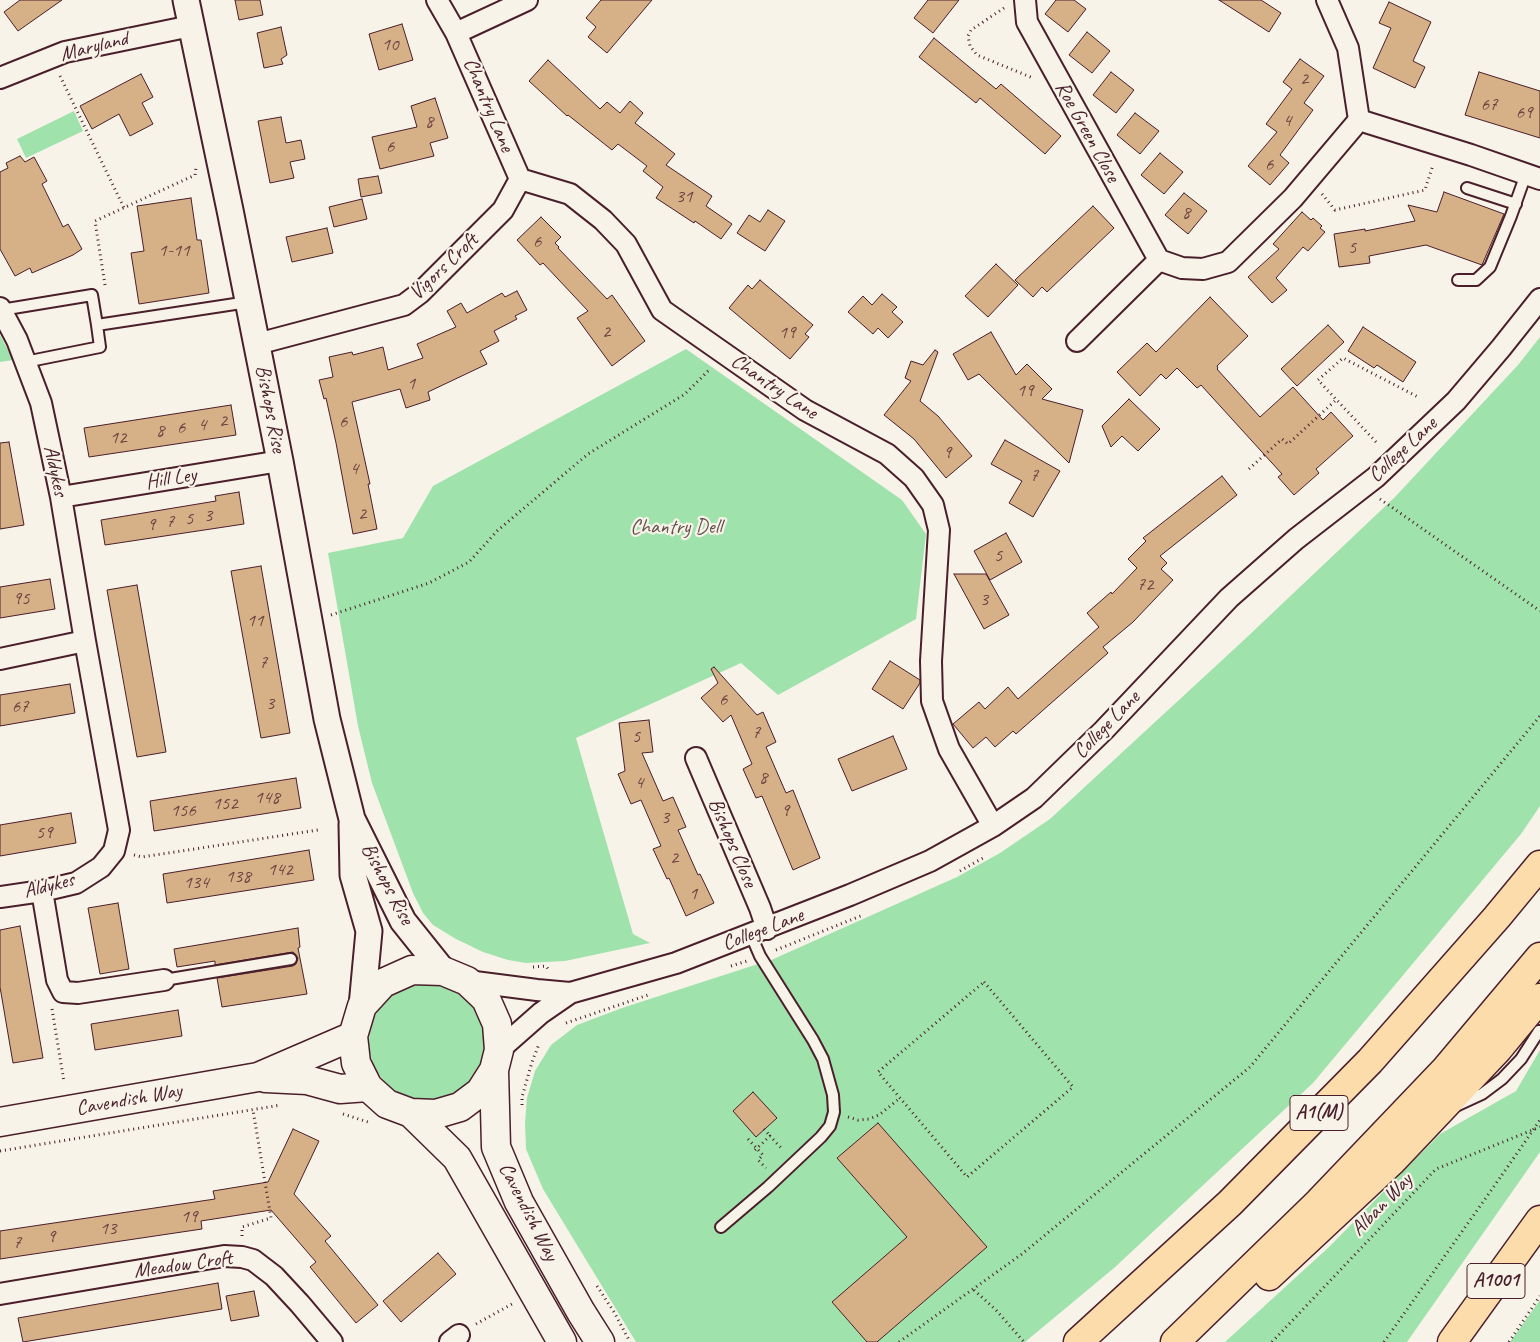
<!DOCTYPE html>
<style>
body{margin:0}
canvas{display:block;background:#f7f3e8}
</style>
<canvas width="1540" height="1342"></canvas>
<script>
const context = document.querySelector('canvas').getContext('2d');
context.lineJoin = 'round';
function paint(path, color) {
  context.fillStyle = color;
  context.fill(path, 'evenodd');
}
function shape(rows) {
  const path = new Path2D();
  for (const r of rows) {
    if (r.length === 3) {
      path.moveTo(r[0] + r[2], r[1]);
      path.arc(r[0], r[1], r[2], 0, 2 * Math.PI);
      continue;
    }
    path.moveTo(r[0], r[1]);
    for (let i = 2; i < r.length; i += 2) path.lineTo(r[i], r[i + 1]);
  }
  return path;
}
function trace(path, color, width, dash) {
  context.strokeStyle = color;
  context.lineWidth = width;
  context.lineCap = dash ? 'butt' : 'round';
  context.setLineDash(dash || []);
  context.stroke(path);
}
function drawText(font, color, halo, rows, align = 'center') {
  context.font = font + ' Caveat,sans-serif';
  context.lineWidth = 4.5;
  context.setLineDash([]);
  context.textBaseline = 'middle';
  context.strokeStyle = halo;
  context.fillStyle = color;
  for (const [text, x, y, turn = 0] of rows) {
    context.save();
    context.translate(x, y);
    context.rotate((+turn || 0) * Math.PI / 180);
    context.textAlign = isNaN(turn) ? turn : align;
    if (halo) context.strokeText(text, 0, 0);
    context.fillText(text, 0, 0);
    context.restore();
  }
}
paint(shape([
 [74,111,83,131,26,158,17,139],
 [0,335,13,360,0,362],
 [1540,337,1540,806,1521,834,1313,1083,1114,1268,1025,1342,636,1342,543,1189,526,1149,525,1123,527,1098,535,1071,551,1045,577,1025,622,1008,758,964,808,1042,818,1038,769,961,957,877,1000,853,1050,819,1245,639,1395,497,1518,365],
 [686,349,902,500,926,534,916,619,778,695,741,663,576,738,633,934,650,943,565,961,526,963,508,960,483,952,456,939,433,925,423,913,413,893,372,783,358,726,328,553,403,538,433,486],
 [427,1042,58],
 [1540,1050,1540,1152,1407,1342,1225,1342,1329,1247,1440,1134,1516,1091],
 [1540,1300,1540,1342,1510,1342]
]), '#a0e2ac');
const building = shape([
 [20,0,62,0,18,31,4,12,20,0],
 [235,0,260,0,263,15,239,20,235,0],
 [601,0,652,0,607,53,588,37,596,27,586,18,601,0],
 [928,0,959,0,933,33,914,18,928,0],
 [1056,0,1074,0,1086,9,1068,32,1045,14,1056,0],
 [1219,0,1261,0,1281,13,1269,32,1219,0],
 [1389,2,1431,22,1413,61,1425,67,1415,88,1373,68,1391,28,1379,23,1389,2],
 [402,24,413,60,379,70,369,34,402,24],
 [281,27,287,55,281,59,283,64,264,68,257,33,281,27],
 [1087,32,1110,51,1092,73,1069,55,1087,32],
 [934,38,996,89,1001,84,1061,136,1045,154,980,98,976,103,919,57,934,38],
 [1300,59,1324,76,1304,103,1313,110,1280,155,1289,163,1270,185,1248,166,1277,132,1266,124,1292,89,1283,82,1300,59],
 [548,60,600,109,607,102,620,113,630,101,643,113,635,123,675,154,666,165,712,196,706,206,732,224,721,239,695,221,694,223,656,198,663,187,643,171,647,166,618,144,612,150,568,115,567,116,529,81,548,60],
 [1111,72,1134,90,1116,113,1093,95,1111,72],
 [1479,72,1540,91,1540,138,1465,115,1479,72],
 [141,74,153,97,142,103,153,124,130,136,119,114,92,129,80,106,141,74],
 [435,98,448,138,430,143,434,156,380,169,372,137,417,127,411,106,435,98],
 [1135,113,1159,131,1140,154,1117,135,1135,113],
 [281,117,286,143,301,140,305,159,290,162,294,178,270,183,258,121,281,117],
 [1160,153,1183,172,1164,194,1141,175,1160,153],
 [20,156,25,162,34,157,47,181,42,184,63,227,68,224,82,249,73,255,32,273,30,268,15,276,0,249,0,172,8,168,6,163,20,156],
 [378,176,382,193,361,197,358,179,378,176],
 [1444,192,1504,214,1482,265,1426,245,1369,256,1370,263,1339,267,1334,234,1365,229,1365,231,1415,221,1408,205,1437,212,1444,192],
 [1184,193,1207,211,1188,234,1165,215,1184,193],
 [191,198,197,240,201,240,209,293,139,304,131,253,144,251,137,206,191,198],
 [362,199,367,219,334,227,329,207,362,199],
 [1093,206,1114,228,1047,292,1042,287,1033,297,1015,280,1093,206],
 [768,210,785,221,765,251,737,233,749,215,760,222,768,210],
 [1302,212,1311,220,1313,218,1322,226,1320,228,1325,232,1308,251,1303,247,1276,278,1287,290,1272,303,1248,277,1279,249,1273,244,1302,212],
 [541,217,561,237,555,243,559,247,558,248,607,299,612,295,645,341,612,366,577,318,588,311,543,263,540,265,517,240,541,217],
 [327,228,333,253,292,262,286,237,327,228],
 [996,264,1018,285,988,317,965,296,996,264],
 [760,280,813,325,805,334,809,337,790,359,729,308,748,285,752,289,760,280],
 [517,291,527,310,515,316,517,319,494,331,499,341,480,351,487,364,428,392,430,400,406,408,400,389,352,402,370,484,368,484,377,529,353,534,336,443,326,398,324,399,319,380,333,377,329,357,352,352,353,355,383,347,388,370,423,358,417,344,456,327,447,311,461,303,467,313,502,293,505,297,517,291],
 [882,294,897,307,892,312,903,322,888,338,878,328,873,334,848,312,863,296,872,305,882,294],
 [1210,297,1248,336,1217,366,1218,368,1217,369,1260,417,1293,387,1323,420,1331,412,1353,436,1316,469,1319,473,1294,495,1278,477,1282,474,1201,385,1197,388,1177,368,1166,379,1161,374,1140,396,1117,372,1147,343,1156,352,1210,297],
 [1328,325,1344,342,1297,386,1281,369,1328,325],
 [1363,327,1416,362,1403,382,1377,365,1374,368,1348,351,1363,327],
 [991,332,1016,375,1027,364,1052,389,1042,399,1083,410,1069,463,979,374,968,380,953,354,991,332],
 [935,350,938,352,920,401,938,416,972,456,946,478,914,439,884,415,911,381,905,378,911,361,923,365,935,350],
 [1129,399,1160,429,1138,451,1122,436,1111,447,1102,426,1129,399],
 [231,405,236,435,89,457,84,428,231,405],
 [1005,440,1060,471,1033,517,1009,503,1022,481,991,464,1005,440],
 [9,442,24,525,0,529,0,443,9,442],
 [1222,476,1237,495,1160,556,1167,563,1161,569,1173,580,1133,622,1103,647,1108,653,1016,734,1013,731,995,747,986,737,973,748,953,724,979,702,985,709,1008,687,1018,699,1099,627,1087,613,1111,592,1112,594,1137,568,1128,559,1146,541,1143,538,1222,476],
 [239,492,244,524,105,545,101,520,216,501,215,496,239,492],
 [1006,533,1022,562,990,580,974,551,1006,533],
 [261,566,290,733,261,738,231,571,261,566],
 [954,574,986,574,1009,615,984,629,954,574],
 [50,579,55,609,0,618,0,587,50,579],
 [137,585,166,752,137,757,107,590,137,585],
 [890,661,920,680,920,683,903,709,872,689,890,661],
 [714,667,757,715,763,712,776,742,766,747,786,793,793,790,820,858,793,870,762,796,756,798,743,769,752,764,731,715,723,722,701,698,718,683,711,669,714,667],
 [70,684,75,713,0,726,0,695,70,684],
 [649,720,653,752,642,753,663,801,673,797,686,827,678,830,698,875,700,874,714,903,686,916,669,878,667,879,653,849,661,846,641,800,631,804,618,774,625,771,619,723,649,720],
 [893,736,907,769,852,791,838,759,893,736],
 [296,778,301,808,154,831,150,801,296,778],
 [71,813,76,843,0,856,0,825,71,813],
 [309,850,314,880,167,903,163,874,309,850],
 [118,903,129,969,100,974,88,908,118,903],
 [20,926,43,1058,13,1063,0,987,0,930,20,926],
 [298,928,300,947,298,948,307,994,222,1007,217,978,293,966,296,964,298,958,293,952,215,965,215,961,177,967,174,949,298,928],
 [178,1010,182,1036,95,1050,91,1024,178,1010],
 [753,1092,777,1118,756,1137,733,1111,753,1092],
 [878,1123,987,1247,877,1342,867,1342,832,1302,907,1237,837,1158,878,1123],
 [293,1129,319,1141,294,1194,331,1236,325,1241,378,1305,356,1323,310,1267,316,1262,271,1210,201,1221,202,1229,0,1259,0,1231,215,1199,213,1191,268,1182,293,1129],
 [438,1253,456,1274,401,1322,383,1301,438,1253],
 [218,1283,222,1309,23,1342,18,1318,218,1283],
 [254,1291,259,1316,231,1321,226,1296,254,1291]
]);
paint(building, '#d6b087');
trace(building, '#4a1f2b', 1);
const service = shape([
 [1467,188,1516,204],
 [1458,280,1476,280,1490,267,1511,216,1526,174],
 [1,310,92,295,97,325],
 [25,362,100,347,97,325,248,302],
 [164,980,291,959],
 [1456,1106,1482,1094,1502,1079,1521,1059,1539,1031],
 [721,1227,768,1187,821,1137,830,1126,834,1112,833,1095,823,1059,813,1040,760,956,751,935]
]);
const minor = shape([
 [437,0,456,33,520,179,570,194,603,220,626,244,662,310,805,410,887,454,914,478,933,505,939,530,931,661,932,701,949,749,993,826],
 [1025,0,1027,22,1159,260,1182,268,1203,269,1228,262,1293,198,1359,120,1348,48,1327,0],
 [456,33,527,0],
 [0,78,65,52,191,26],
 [1359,120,1471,155,1540,179],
 [0,308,17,340,41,403,61,497,85,641,119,830,114,851,101,867,76,883,42,891,0,897],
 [1077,341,1159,260],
 [257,344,404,305,420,293,503,210,520,179],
 [61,497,280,461],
 [0,659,85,641],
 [696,758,760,908,767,929],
 [42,891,57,980,63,992,78,993,164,980],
 [467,981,537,990,570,993,676,963,850,895,930,861,993,826,1034,798,1104,730,1229,598,1296,539,1376,477,1456,401,1501,348,1540,299],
 [499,1050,541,1013,570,993],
 [0,1294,224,1256,242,1257,253,1260,274,1276,300,1304,332,1342],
 [450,1342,459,1335]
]);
const tertiary = shape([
 [186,0,230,210,280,461,327,719,352,819,403,921,443,971],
 [352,824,353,875,369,931,362,1006]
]);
const secondary = shape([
 [494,1070,480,1092,460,1107,436,1114,411,1113,387,1104,368,1087,356,1063,353,1036,362,1006,383,983,412,970,443,971,467,981,486,999,497,1024,499,1050,494,1070,496,1147,519,1202,581,1312,600,1342],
 [266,1078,307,1080,340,1089,368,1087],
 [411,1113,457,1158,562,1342],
 [0,1122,258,1077,353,1036]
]);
const primary = shape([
 [1452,1342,1540,1220]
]);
const motorway = shape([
 [1269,1276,1391,1162,1498,1049,1540,998],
 [1078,1342,1230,1203,1370,1061,1497,917,1540,865],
 [1175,1342,1319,1202,1445,1070,1540,957]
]);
trace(service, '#4a1f2b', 14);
trace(minor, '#4a1f2b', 24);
trace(tertiary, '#4a1f2b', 29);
trace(secondary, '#4a1f2b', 31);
trace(primary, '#4a1f2b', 31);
trace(motorway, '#4a1f2b', 31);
trace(shape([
 [1004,8,971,30,968,36,970,46,977,55,1033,78],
 [60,76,124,208],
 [1322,194,1335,210,1425,190,1433,165],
 [105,285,95,221,195,175,196,168],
 [1376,442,1318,380,1343,358,1420,398],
 [1249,469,1282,439,1288,444,1336,400],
 [1380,499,1540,611],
 [331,615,429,583,469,562,497,531,588,454,685,394,710,369],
 [134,855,142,857,318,830],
 [960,871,983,858],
 [776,950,863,915],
 [731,966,747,961],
 [533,967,546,966,549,970],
 [984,982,1073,1087,967,1177,878,1072,984,982],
 [52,1009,64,1082],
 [566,1023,648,995],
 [522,1105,522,1097,532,1062,539,1044],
 [343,1114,368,1122],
 [848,1117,858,1120,869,1119,879,1115,900,1098],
 [764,1129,770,1136],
 [748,1139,763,1155,758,1160,766,1168],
 [755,1150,770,1136,783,1150],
 [0,1151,281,1105],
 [242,1236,242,1227,271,1218,253,1110],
 [597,1286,614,1312,630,1342],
 [974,1290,996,1310,1024,1342],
 [476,1324,512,1304],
 [899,1342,1022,1254,1250,1067,1540,716],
 [1272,1342,1436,1169,1540,1127],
 [1384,1342,1502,1175],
 [1509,1342,1540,1296]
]), '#4a1f2b', 3, [1, 4]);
trace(service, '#f7f3e8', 10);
trace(minor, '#f7f3e8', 20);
trace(tertiary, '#f7f3e8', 25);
trace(secondary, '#f7f3e8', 28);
trace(primary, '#fddcac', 28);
trace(motorway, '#fddcac', 28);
trace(shape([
 [1502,1175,1540,1120]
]), '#4a1f2b', 3, [1, 4]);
drawText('19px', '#6d4342', null, [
 ["10",390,45],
 ["2",1304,79],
 ["67",1489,105],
 ["69",1524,113],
 ["4",1287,121],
 ["8",429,122],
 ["6",390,147],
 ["6",1269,165],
 ["31",684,197],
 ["8",1186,213],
 ["6",537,242],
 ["5",1352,248],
 ["1-11",174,251],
 ["2",606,332],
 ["19",787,333],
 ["1",411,384],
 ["19",1025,391],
 ["2",223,421],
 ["6",343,422],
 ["4",202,425],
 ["6",181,428],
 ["8",160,431],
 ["12",118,438],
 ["9",947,453],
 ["4",354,469],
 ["7",1034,476],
 ["2",362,514],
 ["3",208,516],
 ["5",189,519],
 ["7",170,522],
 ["9",151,525],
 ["5",998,556],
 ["72",1145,585],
 ["95",21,599],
 ["3",984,600],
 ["11",255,621],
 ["7",263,663],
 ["6",723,700],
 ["3",270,704],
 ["67",20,707],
 ["7",756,733],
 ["5",636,737],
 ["8",763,778],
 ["4",639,783],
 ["148",267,798],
 ["152",225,804],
 ["156",183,811],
 ["9",785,811],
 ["3",665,818],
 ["59",44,833],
 ["2",674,858],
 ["142",280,870],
 ["138",238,877],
 ["134",196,883],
 ["1",693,894],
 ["19",189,1217],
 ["13",108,1229],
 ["9",51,1237],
 ["7",17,1243]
]);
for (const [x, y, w] of [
 [1319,1113,58],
 [1496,1281,58]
]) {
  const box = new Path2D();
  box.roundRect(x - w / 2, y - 17.5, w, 35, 4);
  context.fillStyle = '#f7f3e8';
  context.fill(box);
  trace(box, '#4a1f2b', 1);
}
drawText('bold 20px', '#4a1f2b', null, [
 ["A1(M)",1319,1113],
 ["A1001",1496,1281]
]);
drawText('21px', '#4a1f2b', '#f7f3e8', [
 ["Maryland",94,47,-14],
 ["Chantry Lane",488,105,67],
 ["Roe Green Close",1087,132,61],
 ["Vigors Croft",444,267,-44],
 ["Chantry Lane",774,387,34],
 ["Bishops Rise",270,409,79],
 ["College Lane",1403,450,-43],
 ["Aldykes",55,471,78],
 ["Hill Ley",171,479,-9],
 ["College Lane",1107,725,-46],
 ["Bishops Close",732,843,67],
 ["Bishops Rise",387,884,62],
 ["Aldykes",49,886,-14],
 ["College Lane",763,930,-21],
 ["Cavendish Way",129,1100,-10],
 ["Alban Way",1382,1205,-46],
 ["Cavendish Way",528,1212,63],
 ["Meadow Croft",183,1265,-8]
]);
drawText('21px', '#60504b', '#f7f3e8', [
 ["Chantry Dell",676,527]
]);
</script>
